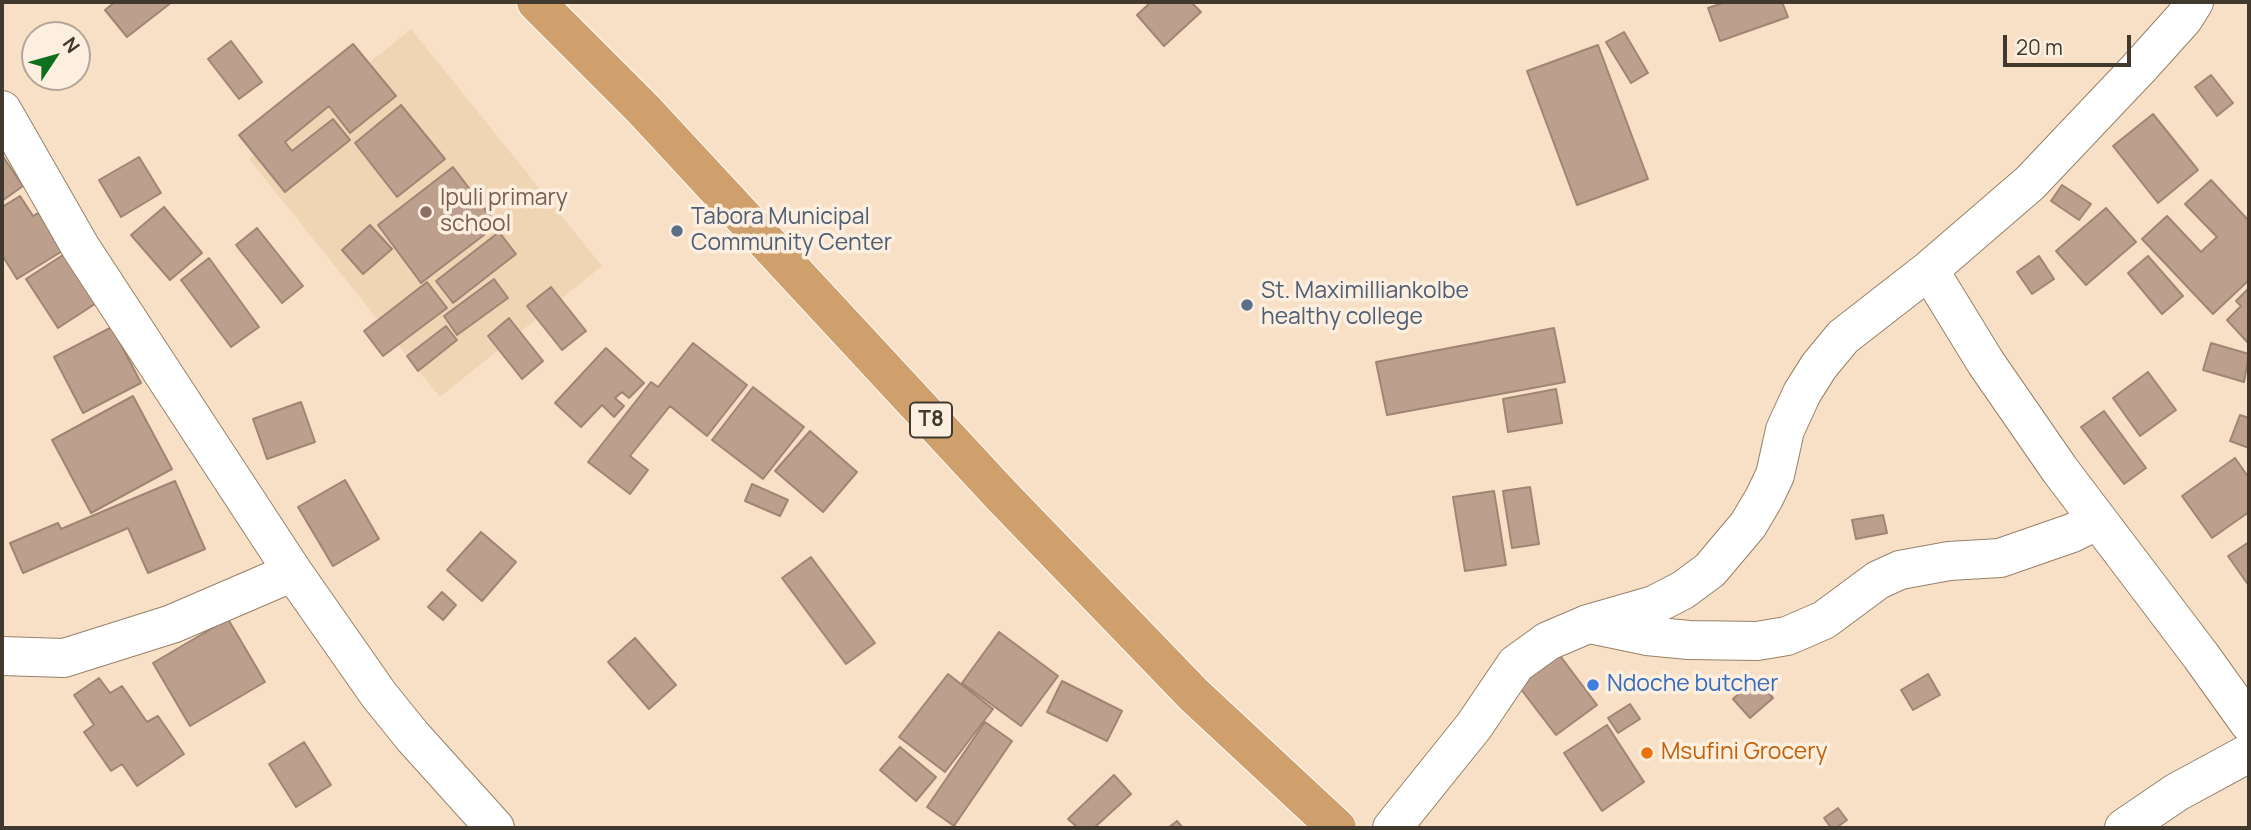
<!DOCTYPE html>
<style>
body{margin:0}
#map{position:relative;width:2251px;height:830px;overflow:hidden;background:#f7e0c6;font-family:Manrope,sans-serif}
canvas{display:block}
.frame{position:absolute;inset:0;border:4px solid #41382e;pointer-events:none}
.north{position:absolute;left:21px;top:21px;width:70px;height:70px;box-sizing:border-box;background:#fdefdf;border:2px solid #b2a698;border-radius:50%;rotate:54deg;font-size:19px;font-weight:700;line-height:28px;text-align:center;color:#41382e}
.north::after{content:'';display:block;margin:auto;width:24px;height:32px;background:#0e6f1d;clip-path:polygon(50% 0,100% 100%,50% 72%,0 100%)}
.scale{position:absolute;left:2003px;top:35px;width:128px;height:32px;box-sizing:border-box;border:4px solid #41382e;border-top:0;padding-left:9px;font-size:21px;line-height:24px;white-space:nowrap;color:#41382e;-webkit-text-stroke:5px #fdefdf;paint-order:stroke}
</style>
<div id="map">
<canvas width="2251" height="830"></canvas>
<div class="frame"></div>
<div class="north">N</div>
<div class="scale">20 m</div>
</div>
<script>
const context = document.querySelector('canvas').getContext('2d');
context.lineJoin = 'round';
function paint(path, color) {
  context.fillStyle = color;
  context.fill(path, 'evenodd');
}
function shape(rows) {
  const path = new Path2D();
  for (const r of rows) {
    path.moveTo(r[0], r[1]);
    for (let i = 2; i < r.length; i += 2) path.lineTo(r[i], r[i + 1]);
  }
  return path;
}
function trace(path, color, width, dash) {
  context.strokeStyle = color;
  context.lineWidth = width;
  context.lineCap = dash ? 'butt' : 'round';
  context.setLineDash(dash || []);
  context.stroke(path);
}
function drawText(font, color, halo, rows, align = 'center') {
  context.font = font + ' Manrope,sans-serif';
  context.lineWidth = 7;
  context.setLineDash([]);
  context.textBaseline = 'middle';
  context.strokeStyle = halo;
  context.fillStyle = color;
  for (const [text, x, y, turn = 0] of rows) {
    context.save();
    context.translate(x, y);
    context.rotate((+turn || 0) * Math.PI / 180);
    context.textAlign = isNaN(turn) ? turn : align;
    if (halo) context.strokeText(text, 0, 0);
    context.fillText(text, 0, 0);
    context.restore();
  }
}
paint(shape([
 [411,29,602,266,440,397,249,159]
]), '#f0d5b5');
const building = shape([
 [115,2,172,2,127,37,105,10,115,2],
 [1151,2,1191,2,1201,12,1164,46,1137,15,1151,2],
 [1726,2,1782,2,1788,17,1720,41,1708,8,1726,2],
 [1624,32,1648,73,1631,83,1606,42,1624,32],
 [231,41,262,82,239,99,208,59,231,41],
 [353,44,396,96,350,133,329,106,285,142,292,151,333,119,350,140,285,192,239,135,353,44],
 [1598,45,1648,179,1577,205,1527,71,1598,45],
 [2211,75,2233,103,2217,116,2195,87,2211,75],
 [401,105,445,159,397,197,355,143,401,105],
 [2153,114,2198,170,2158,203,2113,146,2153,114],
 [2,155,23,186,2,201,2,155],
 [139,157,161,193,121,217,99,180,139,157],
 [453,167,497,225,421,283,378,225,453,167],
 [2211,180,2249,221,2249,280,2213,314,2142,239,2167,216,2201,252,2217,237,2185,204,2211,180],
 [2062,185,2091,204,2079,220,2051,201,2062,185],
 [20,196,33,216,40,212,64,250,17,279,2,255,2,207,20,196],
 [164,207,202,253,170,280,131,235,164,207],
 [2106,208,2136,242,2086,285,2056,251,2106,208],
 [370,225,392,249,363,274,342,250,370,225],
 [257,228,303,286,282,303,236,245,257,228],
 [499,232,516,254,453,303,436,281,499,232],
 [66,253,98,302,58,328,26,279,66,253],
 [2039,256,2054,279,2032,294,2017,272,2039,256],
 [2148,256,2183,296,2162,314,2128,273,2148,256],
 [209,258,259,327,231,347,181,280,209,258],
 [494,279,508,298,457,335,444,316,494,279],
 [427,282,447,308,383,356,364,331,427,282],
 [551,287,586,331,562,350,527,306,551,287],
 [2249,288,2249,344,2227,320,2241,306,2236,301,2249,288],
 [509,318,543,361,522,379,488,336,509,318],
 [446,326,457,340,418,371,407,356,446,326],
 [112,327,141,383,83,413,54,357,112,327],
 [1554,328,1565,382,1387,415,1376,362,1554,328],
 [693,343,747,385,707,436,670,406,630,456,648,470,630,494,588,462,651,382,658,387,693,343],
 [2211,343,2249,354,2244,382,2203,370,2211,343],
 [606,348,644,383,629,398,622,392,615,398,624,406,614,417,602,405,581,427,555,403,606,348],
 [2148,372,2176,410,2140,436,2113,398,2148,372],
 [753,387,804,427,763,479,712,440,753,387],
 [1556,389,1562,423,1508,432,1503,399,1556,389],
 [133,396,172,469,91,513,52,440,133,396],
 [301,402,315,442,267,459,253,419,301,402],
 [2104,411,2146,468,2124,484,2081,427,2104,411],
 [2240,415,2249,418,2249,448,2230,441,2240,415],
 [810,431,857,472,823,512,775,471,810,431],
 [2235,458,2249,478,2249,512,2212,538,2182,496,2235,458],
 [345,480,379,539,333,566,298,507,345,480],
 [175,481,205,549,148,573,128,528,23,573,10,543,58,523,61,529,175,481],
 [752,484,788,500,780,516,745,501,752,484],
 [1530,487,1539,544,1512,548,1503,491,1530,487],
 [1494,491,1506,565,1465,571,1453,497,1494,491],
 [1883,515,1887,533,1856,539,1852,520,1883,515],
 [481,532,516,562,482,601,447,570,481,532],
 [2249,542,2249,586,2228,556,2249,542],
 [811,557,875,643,846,664,782,578,811,557],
 [442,592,456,605,443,620,428,607,442,592],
 [228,619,265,682,190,726,153,663,228,619],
 [999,632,1058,676,1021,726,962,683,999,632],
 [635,638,676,685,649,709,608,662,635,638],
 [1558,653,1597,705,1556,735,1517,684,1558,653],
 [948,674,993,709,945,772,899,737,948,674],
 [1928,674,1940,695,1913,710,1901,690,1928,674],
 [99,678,110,693,122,686,147,722,158,716,184,754,137,786,122,764,111,771,84,732,94,725,74,695,99,678],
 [1756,678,1773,698,1750,718,1733,699,1756,678],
 [1062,681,1122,711,1107,741,1047,712,1062,681],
 [1630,704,1640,719,1618,733,1608,718,1630,704],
 [985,722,1012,741,954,826,927,807,985,722],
 [1607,725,1644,782,1602,811,1564,753,1607,725],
 [304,742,331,785,296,807,269,764,304,742],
 [900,747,936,777,916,801,880,770,900,747],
 [1114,775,1131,794,1094,828,1078,828,1068,819,1114,775],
 [1838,808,1847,820,1836,828,1831,828,1824,818,1838,808],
 [1177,821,1183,828,1168,828,1177,821]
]);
paint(building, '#bc9f8d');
trace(building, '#a18574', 2);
const minor = shape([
 [2,110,81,248,293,572,379,695,413,737,495,828],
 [1929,270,1986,363,2060,470,2201,656,2249,723],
 [1594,625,1647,636,1689,640,1757,641,1787,636,1824,620,1878,580,1900,570,1949,561,2000,558,2072,533,2098,520],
 [2,656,64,658,172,624,293,572],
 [1392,828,1474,726,1516,664,1548,641,1588,624,1654,605,1683,590,1710,570,1748,525,1764,498,1775,475,1785,430,1802,393,1819,366,1843,337,1929,270,2030,183,2139,68,2184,18,2194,2],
 [2124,828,2177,792,2249,753]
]);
const trunk = shape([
 [536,2,643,109,1001,495,1194,695,1337,828]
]);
trace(minor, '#968169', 40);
trace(trunk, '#fff', 40);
trace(minor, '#fff', 38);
trace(trunk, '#d0a06c', 38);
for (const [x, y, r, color] of [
 [426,212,7,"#8d6e63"],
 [677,231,7,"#5c6f8a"],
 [1247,305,7,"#5c6f8a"],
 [1593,685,7,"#3f7fe0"],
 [1647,753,7,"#e8710a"]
]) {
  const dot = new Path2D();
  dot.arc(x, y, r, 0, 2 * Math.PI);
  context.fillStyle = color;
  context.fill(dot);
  trace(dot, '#fdefdf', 2.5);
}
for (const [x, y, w] of [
 [931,420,42]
]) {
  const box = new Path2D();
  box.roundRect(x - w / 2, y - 17.5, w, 35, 5);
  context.fillStyle = '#fdefdf';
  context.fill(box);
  trace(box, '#41382e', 2);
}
drawText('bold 21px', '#41382e', null, [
 ["T8",931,420]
]);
drawText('23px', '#785e54', '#fdefdf', [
 ["Ipuli primary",440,199],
 ["school",440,225]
], 'left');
drawText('23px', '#4e5e75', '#fdefdf', [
 ["Tabora Municipal",691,218],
 ["Community Center",691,244],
 ["St. Maximilliankolbe",1261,292],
 ["healthy college",1261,318]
], 'left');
drawText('23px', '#366cbe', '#fdefdf', [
 ["Ndoche butcher",1607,685]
], 'left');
drawText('23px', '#c56008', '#fdefdf', [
 ["Msufini Grocery",1661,753]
], 'left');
</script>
